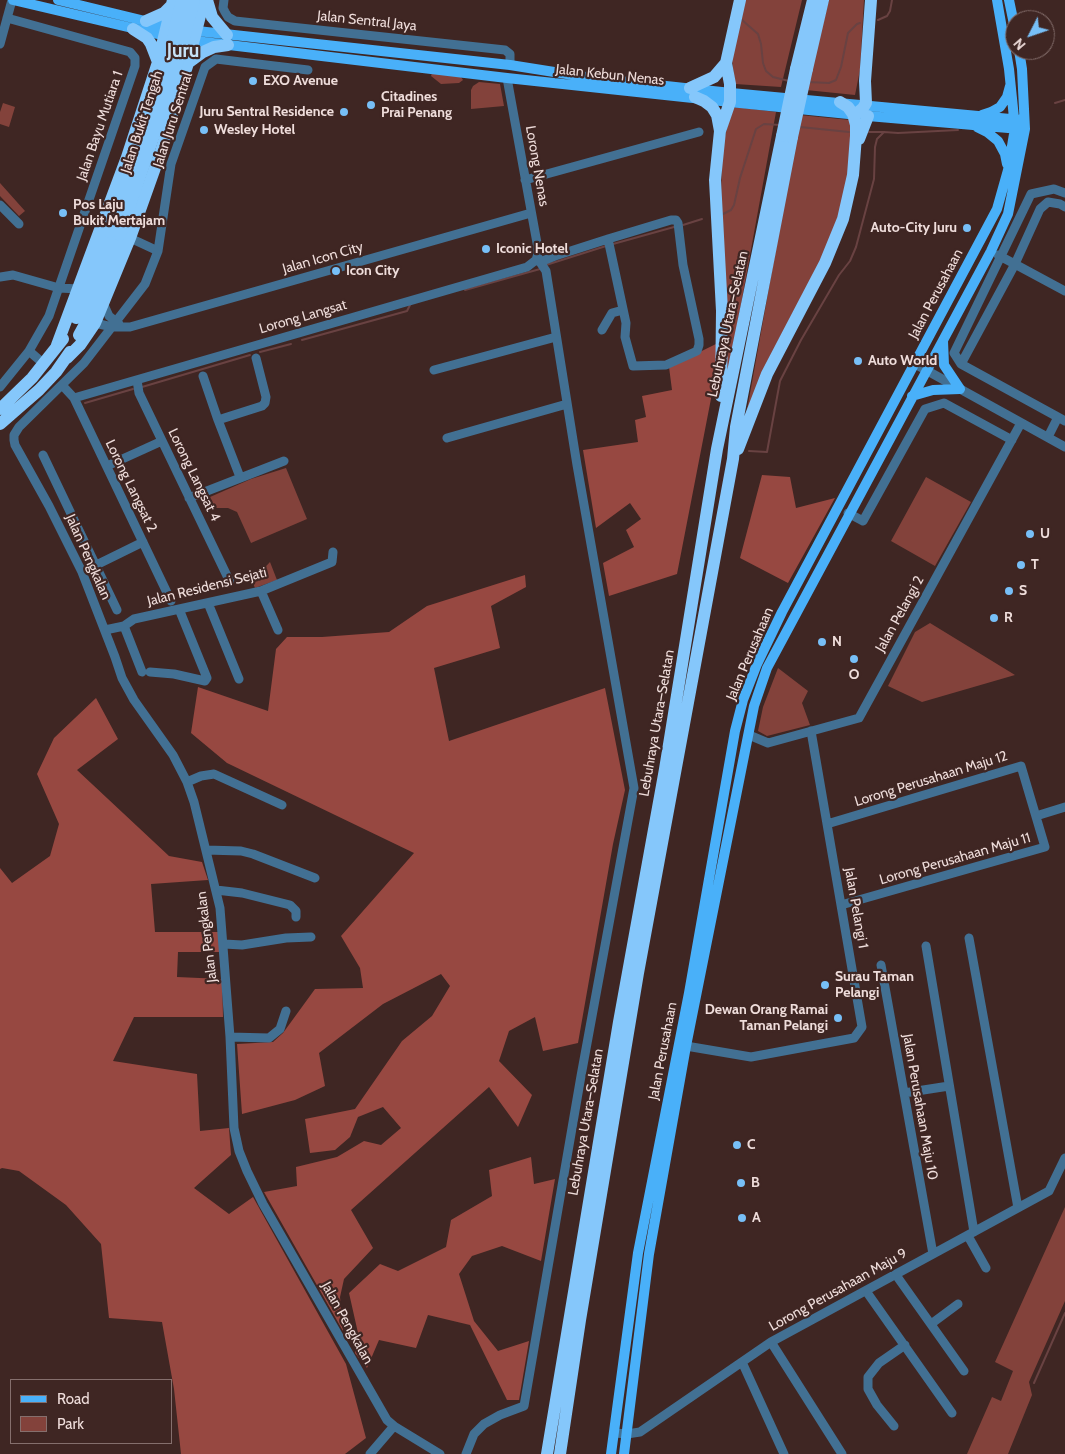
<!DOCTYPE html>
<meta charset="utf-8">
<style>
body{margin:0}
#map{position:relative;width:1065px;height:1454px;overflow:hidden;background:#3f2623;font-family:Cabin,sans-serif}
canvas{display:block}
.legend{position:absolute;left:10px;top:1379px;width:162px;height:65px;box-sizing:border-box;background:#3f2623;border:1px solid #856f6d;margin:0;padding:6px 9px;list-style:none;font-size:15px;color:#efdddb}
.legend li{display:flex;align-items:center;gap:10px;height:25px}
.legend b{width:25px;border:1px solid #856f6d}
.north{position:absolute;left:1005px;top:10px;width:50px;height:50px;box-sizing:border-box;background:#3f2623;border:1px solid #856f6d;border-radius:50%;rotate:229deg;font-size:14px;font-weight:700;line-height:20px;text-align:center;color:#efdddb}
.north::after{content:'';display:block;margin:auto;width:18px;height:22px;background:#77bff7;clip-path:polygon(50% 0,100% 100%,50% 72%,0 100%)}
</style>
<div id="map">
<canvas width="1065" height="1454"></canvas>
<ul class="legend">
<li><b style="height:6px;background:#49b0f9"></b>Road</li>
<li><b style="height:14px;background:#83423b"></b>Park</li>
</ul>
<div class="north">N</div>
</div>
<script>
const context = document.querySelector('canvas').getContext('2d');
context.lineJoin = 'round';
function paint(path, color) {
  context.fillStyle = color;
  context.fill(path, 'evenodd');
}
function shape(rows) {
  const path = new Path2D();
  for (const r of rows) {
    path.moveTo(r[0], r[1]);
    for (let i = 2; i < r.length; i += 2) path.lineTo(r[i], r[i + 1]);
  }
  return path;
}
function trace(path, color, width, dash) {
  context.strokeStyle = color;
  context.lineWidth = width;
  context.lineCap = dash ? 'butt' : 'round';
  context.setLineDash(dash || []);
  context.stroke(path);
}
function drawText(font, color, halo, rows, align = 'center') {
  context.font = font + ' Cabin,sans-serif';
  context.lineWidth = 4.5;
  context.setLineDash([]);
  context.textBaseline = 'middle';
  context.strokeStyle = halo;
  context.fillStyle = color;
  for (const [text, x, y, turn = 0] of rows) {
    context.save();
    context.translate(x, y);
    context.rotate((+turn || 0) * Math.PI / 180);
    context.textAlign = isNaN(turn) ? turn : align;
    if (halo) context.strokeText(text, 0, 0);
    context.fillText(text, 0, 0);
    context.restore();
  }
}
paint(shape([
 [743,0,802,0,781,87,735,84,732,60],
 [829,0,864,0,860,70,855,95,806,90],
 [432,73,461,77,463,80,459,83,441,84,431,76],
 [479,82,500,84,504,106,471,109,471,90,473,86],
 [3,103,15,107,9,127,0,124,0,112],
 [736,107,776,112,724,398,721,198,722,148,732,109],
 [800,115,850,120,854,133,844,204,834,235,747,410],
 [0,183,25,211,19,216,0,196],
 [286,468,307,519,251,543,237,512,228,508,215,508,210,497,251,479],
 [926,477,971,502,935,566,891,541],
 [270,562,277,580,255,588,252,581],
 [930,623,1015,675,922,702,888,686,915,632],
 [778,668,808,691,802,703,810,725,767,736,758,731,763,707],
 [1065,1207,1065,1301,1029,1382,1032,1395,1008,1454,967,1454,992,1397,1001,1401,1013,1371,995,1362]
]), '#83423b');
paint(shape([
 [716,344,716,373,677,574,609,596,603,563,634,547,626,530,641,519,630,503,596,528,583,450,638,442,635,420,646,417,642,396,672,390,669,367],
 [762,475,790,477,796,508,835,498,788,583,740,558],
 [525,575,526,587,491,606,500,648,434,668,449,741,605,688,625,790,613,844,578,1043,543,1051,535,1017,509,1031,499,1061,532,1095,518,1127,489,1087,351,1210,373,1248,344,1279,340,1297,343,1331,264,1192,297,1186,296,1167,337,1157,364,1141,381,1145,401,1128,383,1107,358,1117,350,1137,335,1150,310,1153,305,1119,355,1109,402,1041,432,1016,450,986,441,974,383,1004,319,1053,325,1086,295,1100,242,1114,237,1044,273,1042,283,1033,315,989,363,988,360,968,341,936,414,853,227,763,191,733,198,687,268,711,276,649,287,637,322,637,389,632,427,606],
 [96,698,118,739,77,770,169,856,202,862,208,880,151,884,155,932,219,932,220,952,178,952,177,977,222,979,223,1017,134,1017,113,1061,197,1074,200,1131,229,1128,231,1155,194,1188,229,1214,253,1197,346,1364,366,1438,345,1454,181,1454,174,1389,162,1322,109,1318,101,1244,66,1205,19,1171,2,1168,0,1169,0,868,12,883,50,856,59,824,37,774,54,738],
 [531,1157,534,1184,555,1179,541,1261,502,1246,472,1256,459,1274,474,1321,498,1351,529,1341,519,1400,507,1400,470,1325,428,1315,416,1348,379,1340,367,1368,355,1353,358,1333,349,1293,380,1264,398,1271,446,1247,451,1220,492,1196,489,1170]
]), '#974841');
trace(shape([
 [742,20,758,34,761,44,763,63,766,71,773,77,789,81],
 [878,20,887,16,890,11,892,0],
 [808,82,829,83,836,80,841,67,848,33,857,24,860,23],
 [1055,103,1065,100],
 [800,127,849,132],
 [869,132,884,132],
 [723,214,731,210,734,205,740,178,756,129,764,124,780,125],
 [683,225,702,219],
 [613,244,674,227],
 [546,265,606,246],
 [465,290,540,269],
 [302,340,407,311,410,305],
 [260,352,291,344],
 [142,387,250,355],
 [85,403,133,389],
 [749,451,767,452,780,381,801,340,839,275,850,261,856,247,874,179,875,147,877,139,884,132,898,133,958,130],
 [1034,1383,1065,1313]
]), '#694242', 2);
trace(shape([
 [224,0,223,8,225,12,228,17,235,21,505,50,510,54,510,65],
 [0,44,12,0],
 [308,70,216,59,205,67,171,164,158,251,145,284,84,363,19,427,14,435,14,440,15,445,49,506,82,572,115,657,122,678,134,700,173,755,187,782,194,802,220,908,230,1037,234,1128,239,1151,247,1171,263,1204,387,1420,394,1426,440,1454],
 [507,78,537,243,538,254,536,260],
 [525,180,699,132],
 [1065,193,1054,189,1031,194,954,353,961,364,1065,421],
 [0,205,19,224],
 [130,238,158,251],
 [998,255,1065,291],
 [540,262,555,256,608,239,671,220,676,220,678,223,683,265,699,339,699,345,697,351,666,365,633,366,625,337,626,323,608,239],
 [0,277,13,275,59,288,79,289],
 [104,305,109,316,119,324],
 [95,323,112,327,130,327,531,213],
 [602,330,612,313,623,310],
 [29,351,44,364],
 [915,364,1065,447],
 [961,364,1015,264,1040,209,1048,202,1060,204,1065,207],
 [434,370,556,337],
 [203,376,218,420,240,477],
 [137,380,139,393,230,582],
 [62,385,74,398,171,601],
 [0,387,29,351,49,316,135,66,135,58,130,52,7,18],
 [74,398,527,267,536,260],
 [218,420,262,406,265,403,266,397,256,358],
 [1048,437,1058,417],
 [447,438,567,404],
 [43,455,117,610],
 [107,466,162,441],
 [189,498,284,461],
 [848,513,863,521,925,409,944,403,1012,440],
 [82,572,143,542],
 [261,591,278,630],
 [208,603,239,679],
 [124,626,142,672],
 [105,630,124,626,134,619,261,591,332,562,333,552],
 [150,672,174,674,205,681,207,678,179,609],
 [749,735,768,743,859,718,1021,423],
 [187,782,201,776,214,774,282,805],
 [1036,816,1065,807],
 [827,824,1021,766,1045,847,841,905],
 [206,850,241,851,253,854,315,878],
 [216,890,242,893,290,905,296,911,296,917],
 [969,938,1018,1208],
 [224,944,242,945,286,938,311,937],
 [926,946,974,1232],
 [881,965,933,1254],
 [230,1037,269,1038,280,1029,286,1011],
 [686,1046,751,1057,854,1038,862,1027,811,731],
 [904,1093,949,1086],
 [968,1236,986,1268],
 [896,1275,964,1371],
 [866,1291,952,1413],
 [931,1324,958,1304],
 [771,1342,842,1454],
 [742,1362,784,1454],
 [894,1426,877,1405,868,1389,868,1377,879,1363,905,1345],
 [615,1433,627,1434,640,1432,771,1342,1049,1191,1065,1158],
 [370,1454,394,1426],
 [466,1454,474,1434,484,1424,500,1415,524,1406,581,1076,634,788,577,465,546,271,540,262,536,260]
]), '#427093', 9);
trace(shape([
 [13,0,170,37],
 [58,0,174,28],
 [1009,0,1015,29],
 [188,30,510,65,592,78,731,93,1021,120],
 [187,40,507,78,730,102,868,116,1020,129],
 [982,115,991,112,1000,107,1007,97,1010,86],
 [977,127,987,132,998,141,1005,154,1007,164],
 [943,341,944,365,960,389],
 [912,396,933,390,960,389],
 [611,1454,638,1253,689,993,735,731,743,700,757,664,782,612,997,209,1008,170,1015,128,1009,69,997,0],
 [624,1454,649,1254,686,1046,754,706,767,668,991,251,1008,214,1025,129,1022,69,1019,50]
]), '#49b0f9', 10);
trace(shape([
 [207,0,212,17,227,35],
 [146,21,164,13,172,5],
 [133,29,147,38,151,44,158,62],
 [188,63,203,52,214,47,228,45],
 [796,69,813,0],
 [807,69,823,0],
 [690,88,714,77,726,63],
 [695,97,704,101,712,107,717,115,720,131,715,180,722,311,721,396],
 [856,114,863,108,866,103,865,81,871,0],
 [720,131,730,102,730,84,726,63,740,0],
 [859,139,868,116],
 [76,318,87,296,110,232],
 [79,335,91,313,120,235],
 [57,345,127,157,158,62,173,0],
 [67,358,80,345,95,323,130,238,161,151,188,63,204,0],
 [0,409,32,378,63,339],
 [0,424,39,390,56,372,70,352],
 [738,449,767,374,825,263,843,219,853,175,856,136,856,125,853,114,848,107,840,102],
 [547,1454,619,1022,665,769,717,449,782,136],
 [560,1454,580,1320,638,973,733,459,736,427,792,137]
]), '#85c7fb', 12);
trace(shape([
 [782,136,796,69],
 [792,137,807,69],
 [110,232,165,70,182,0],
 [120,235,173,79,194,0]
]), '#85c7fb', 12);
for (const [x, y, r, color] of [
 [253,81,5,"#77bff7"],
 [371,105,5,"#77bff7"],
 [344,112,5,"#77bff7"],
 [204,130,5,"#77bff7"],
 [63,213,5,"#77bff7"],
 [967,228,5,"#77bff7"],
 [486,249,5,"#77bff7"],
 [336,271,5,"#77bff7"],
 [858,361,5,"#77bff7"],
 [1030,534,5,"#77bff7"],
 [1021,565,5,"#77bff7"],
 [1009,591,5,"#77bff7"],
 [994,618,5,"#77bff7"],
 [822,642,5,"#77bff7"],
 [854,659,5,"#77bff7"],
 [825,985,5,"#77bff7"],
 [838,1018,5,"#77bff7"],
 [737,1145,5,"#77bff7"],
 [741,1183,5,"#77bff7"],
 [742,1218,5,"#77bff7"]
]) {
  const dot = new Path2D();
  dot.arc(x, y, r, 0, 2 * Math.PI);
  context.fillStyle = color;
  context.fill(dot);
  trace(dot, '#3f2623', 2);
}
drawText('14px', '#efdddb', '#3f2623', [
 ["Jalan Sentral Jaya",367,21,6],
 ["Jalan Kebun Nenas",610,75,6],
 ["Jalan Juru Sentral",173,120,-72],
 ["Jalan Bukit Tengah",142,122,-72],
 ["Jalan Bayu Mutiara 1",100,126,-71],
 ["Lorong Nenas",537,166,80],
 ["Jalan Icon City",323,258,-16],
 ["Jalan Perusahaan",936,294,-62],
 ["Lorong Langsat",303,317,-16],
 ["Lebuhraya Utara–Selatan",728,324,-78],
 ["Lorong Langsat 4",194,475,64],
 ["Lorong Langsat 2",131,486,64],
 ["Jalan Pengkalan",88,557,66],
 ["Jalan Residensi Sejati",207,587,-14],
 ["Jalan Pelangi 2",900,614,-61],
 ["Jalan Perusahaan",750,654,-67],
 ["Lebuhraya Utara–Selatan",657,723,-80],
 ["Lorong Perusahaan Maju 12",931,779,-17],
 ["Lorong Perusahaan Maju 11",955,859,-16],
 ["Jalan Pelangi 1",856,908,80],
 ["Jalan Pengkalan",207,937,-97],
 ["Jalan Perusahaan",663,1051,-79],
 ["Jalan Perusahaan Maju 10",920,1107,80],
 ["Lebuhraya Utara–Selatan",586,1122,-80],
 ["Lorong Perusahaan Maju 9",838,1290,-29],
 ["Jalan Pengkalan",347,1323,61]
]);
drawText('bold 14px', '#efdddb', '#3f2623', [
 ["EXO Avenue",263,81],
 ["Citadines",381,97],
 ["Prai Penang",381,113],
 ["Juru Sentral Residence",334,112,"right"],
 ["Wesley Hotel",214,130],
 ["Pos Laju",73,205],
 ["Bukit Mertajam",73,221],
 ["Auto-City Juru",957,228,"right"],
 ["Iconic Hotel",496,249],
 ["Icon City",346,271],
 ["Auto World",868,361],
 ["U",1040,534],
 ["T",1031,565],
 ["S",1019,591],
 ["R",1004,618],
 ["N",832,642],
 ["O",854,675,"center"],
 ["Surau Taman",835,977],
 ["Pelangi",835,993],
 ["Dewan Orang Ramai",828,1010,"right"],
 ["Taman Pelangi",828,1026,"right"],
 ["C",747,1145],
 ["B",751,1183],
 ["A",752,1218]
], 'left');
drawText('bold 19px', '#c7e1f6', '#3f2623', [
 ["Juru",183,51]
]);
</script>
